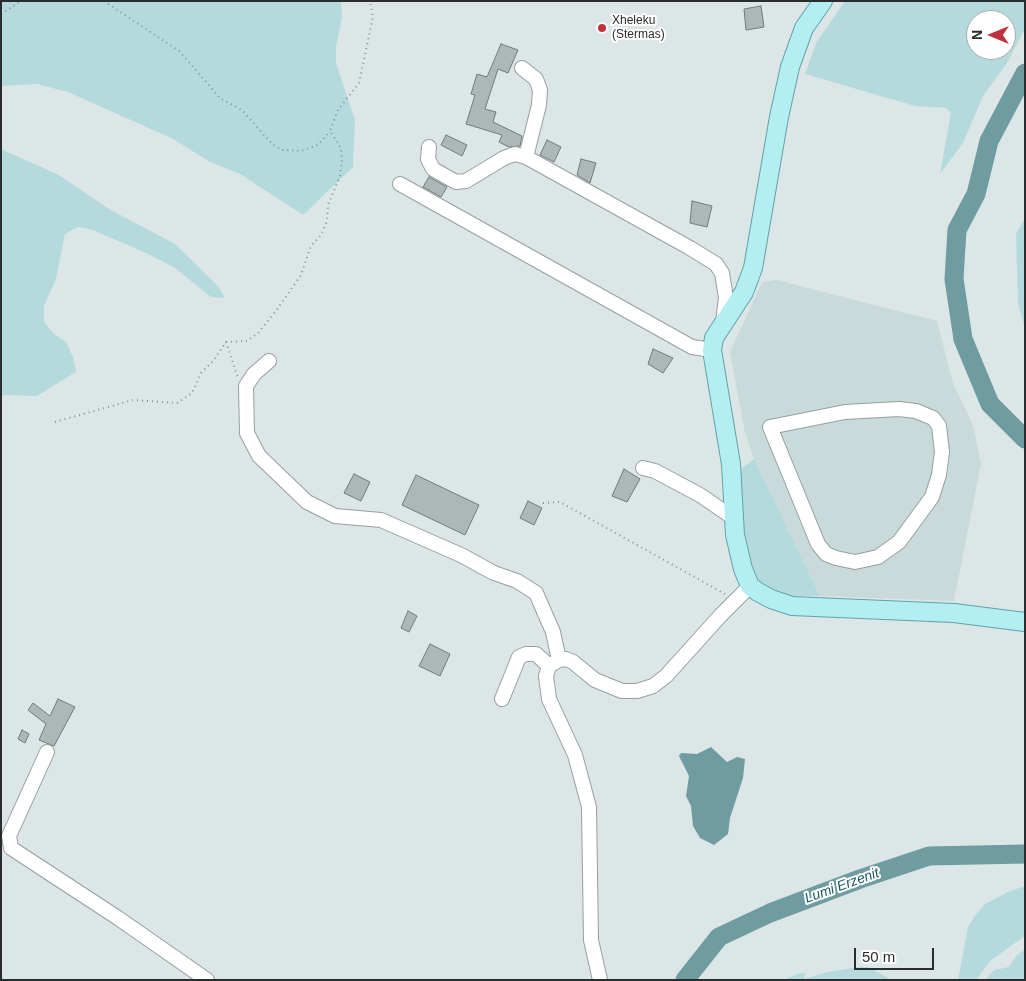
<!DOCTYPE html>
<style>
body{margin:0}
#map{position:relative;width:1026px;height:981px;overflow:hidden;background:#dde6e6;font-family:Arial,sans-serif}
canvas{display:block}
.frame{position:absolute;inset:0;border:2px solid #2a2d2d;pointer-events:none}
.north{position:absolute;left:966px;top:10px;width:50px;height:50px;box-sizing:border-box;background:#fff;border:1px solid #aaabab;border-radius:50%;rotate:270deg;font-size:14px;font-weight:700;line-height:20px;text-align:center;color:#2a2d2d}
.north::after{content:'';display:block;margin:auto;width:18px;height:22px;background:#c2323e;clip-path:polygon(50% 0,100% 100%,50% 72%,0 100%)}
.scale{position:absolute;left:854px;top:948px;width:80px;height:22px;box-sizing:border-box;border:2px solid #2a2d2d;border-top:0;padding-left:6px;font-size:15px;line-height:18px;white-space:nowrap;color:#2a2d2d;-webkit-text-stroke:4px #fff;paint-order:stroke}
</style>
<div id="map">
<canvas width="1026" height="981"></canvas>
<div class="frame"></div>
<div class="north">N</div>
<div class="scale">50 m</div>
</div>
<script>
const context = document.querySelector('canvas').getContext('2d');
context.lineJoin = 'round';
function paint(path, color) {
  context.fillStyle = color;
  context.fill(path, 'evenodd');
}
function shape(rows) {
  const path = new Path2D();
  for (const r of rows) {
    path.moveTo(r[0], r[1]);
    for (let i = 2; i < r.length; i += 2) path.lineTo(r[i], r[i + 1]);
  }
  return path;
}
function trace(path, color, width, dash) {
  context.strokeStyle = color;
  context.lineWidth = width;
  context.lineCap = dash ? 'butt' : 'round';
  context.setLineDash(dash || []);
  context.stroke(path);
}
function drawText(font, color, halo, rows, align = 'center') {
  context.font = font + ' Arial,sans-serif';
  context.lineWidth = 4;
  context.setLineDash([]);
  context.textBaseline = 'middle';
  context.strokeStyle = halo;
  context.fillStyle = color;
  for (const [text, x, y, turn = 0] of rows) {
    context.save();
    context.translate(x, y);
    context.rotate((+turn || 0) * Math.PI / 180);
    context.textAlign = isNaN(turn) ? turn : align;
    if (halo) context.strokeText(text, 0, 0);
    context.fillText(text, 0, 0);
    context.restore();
  }
}
paint(shape([
 [777,280,937,321,953,383,973,425,981,464,954,601,820,596,754,459,745,433,730,352,762,282]
]), '#c9dadb');
paint(shape([
 [1,1,341,1,342,18,336,47,336,63,355,120,353,167,303,215,240,174,210,162,173,139,68,92,37,84,1,86],
 [845,1,1025,1,1025,28,1018,42,1007,63,983,96,963,143,940,174,951,113,946,108,915,106,805,74,816,43],
 [976,20,1006,20,1006,50,976,50],
 [1,149,59,175,109,209,175,244,217,285,225,298,211,297,175,268,148,254,93,230,78,227,65,234,56,279,44,306,44,322,54,334,66,342,73,357,76,372,37,396,1,395],
 [1025,218,1025,329,1018,303,1016,234],
 [754,459,820,596,792,596,769,588,755,578,745,555,738,471],
 [1025,886,1025,936,990,961,976,980,958,980,968,927,974,917,985,904,1010,891],
 [1025,949,1025,980,985,980,994,970,1009,967,1017,955],
 [860,967,868,967,892,980,784,980,797,974,805,973,804,979,828,972]
]), '#b5dadd');
paint(shape([
 [711,747,727,762,737,757,745,759,743,778,730,818,728,834,714,845,700,838,693,826,691,806,686,796,689,776,679,756,681,753,697,754]
]), '#6e9ca0');
trace(shape([
 [1025,73,989,141,976,194,957,230,954,279,963,339,990,404,1025,439],
 [685,980,719,937,770,913,860,879,929,856,1025,854]
]), '#6e9ca0', 19);
const building = shape([
 [761,6,764,27,746,30,744,9,761,6],
 [501,44,518,50,508,73,498,69,485,109,496,112,493,122,522,136,520,146,509,147,499,142,502,135,466,124,475,95,471,94,477,74,487,77,501,44],
 [446,135,467,145,462,156,441,145,446,135],
 [547,140,561,147,554,162,540,155,547,140],
 [581,159,596,163,590,183,577,175,581,159],
 [429,177,447,187,441,197,423,187,429,177],
 [692,201,712,206,707,227,690,223,692,201],
 [653,349,673,358,663,373,648,364,653,349],
 [624,469,640,479,627,502,612,496,624,469],
 [354,474,370,482,361,501,344,493,354,474],
 [416,475,479,505,465,535,402,505,416,475],
 [528,501,542,508,534,525,520,518,528,501],
 [408,611,417,616,409,632,401,628,408,611],
 [430,644,450,654,440,676,419,666,430,644],
 [58,699,75,707,54,746,39,740,46,724,28,710,33,703,50,716,58,699],
 [22,730,29,734,25,743,18,739,22,730]
]);
paint(building, '#aeb7b7');
trace(building, '#727a7a', 1);
const minor = shape([
 [522,68,536,79,540,90,539,105,526,157],
 [429,147,428,159,433,169,456,182,466,181,504,158,515,154,526,157,690,248,716,264,722,273,726,298,723,322],
 [400,184,692,347,712,350],
 [269,361,254,374,246,386,247,433,259,456,307,502,335,516,381,520,461,555,494,573,517,581,536,593,553,632,559,660],
 [899,409,916,411,933,418,939,426,942,452,939,475,932,497,899,542,878,557,855,562,836,558,826,554,818,544,770,427,845,412,899,409],
 [643,468,655,471,700,495,735,519],
 [502,699,519,657,526,654,536,654,549,666],
 [47,752,9,836,11,848,118,918,207,980],
 [600,980,591,940,589,807,575,755,549,699,546,676,549,666,559,660,566,659,573,662,595,680,622,691,637,691,653,686,666,676,720,616,750,586]
]);
const major = shape([
 [823,1,804,28,790,67,779,117,753,268,744,292,714,338,712,350,731,464,735,535,743,569,750,586,758,592,771,599,792,606,954,613,1025,622]
]);
trace(minor, '#979f9f', 16);
trace(major, '#61a3a7', 20);
trace(shape([
 [104,1,179,51,221,99,242,110,272,144,282,150,301,151,318,145,330,131],
 [1,14,21,1],
 [226,342,238,378],
 [55,422,133,400,177,403,192,393,201,373,213,361,226,342,247,341,258,333,276,311,301,275,311,246,321,235,327,221,328,205,340,176,342,160,341,148,330,131,338,110,359,83,373,17,370,1],
 [543,503,560,502,725,594]
]), '#898f8f', 2, [1, 4]);
trace(minor, '#fff', 14);
trace(major, '#b2eef2', 18);
for (const [x, y, r, color] of [
 [602,28,5,"#c2323e"]
]) {
  const dot = new Path2D();
  dot.arc(x, y, r, 0, 2 * Math.PI);
  context.fillStyle = color;
  context.fill(dot);
  trace(dot, '#fff', 2);
}
drawText('12px', '#2a2d2d', '#fff', [
 ["Xheleku",612,21],
 ["(Stermas)",612,35]
], 'left');
drawText('italic 14px', '#195a5f', '#fff', [
 ["Lumi Erzenit",842,886,-20]
]);
</script>
